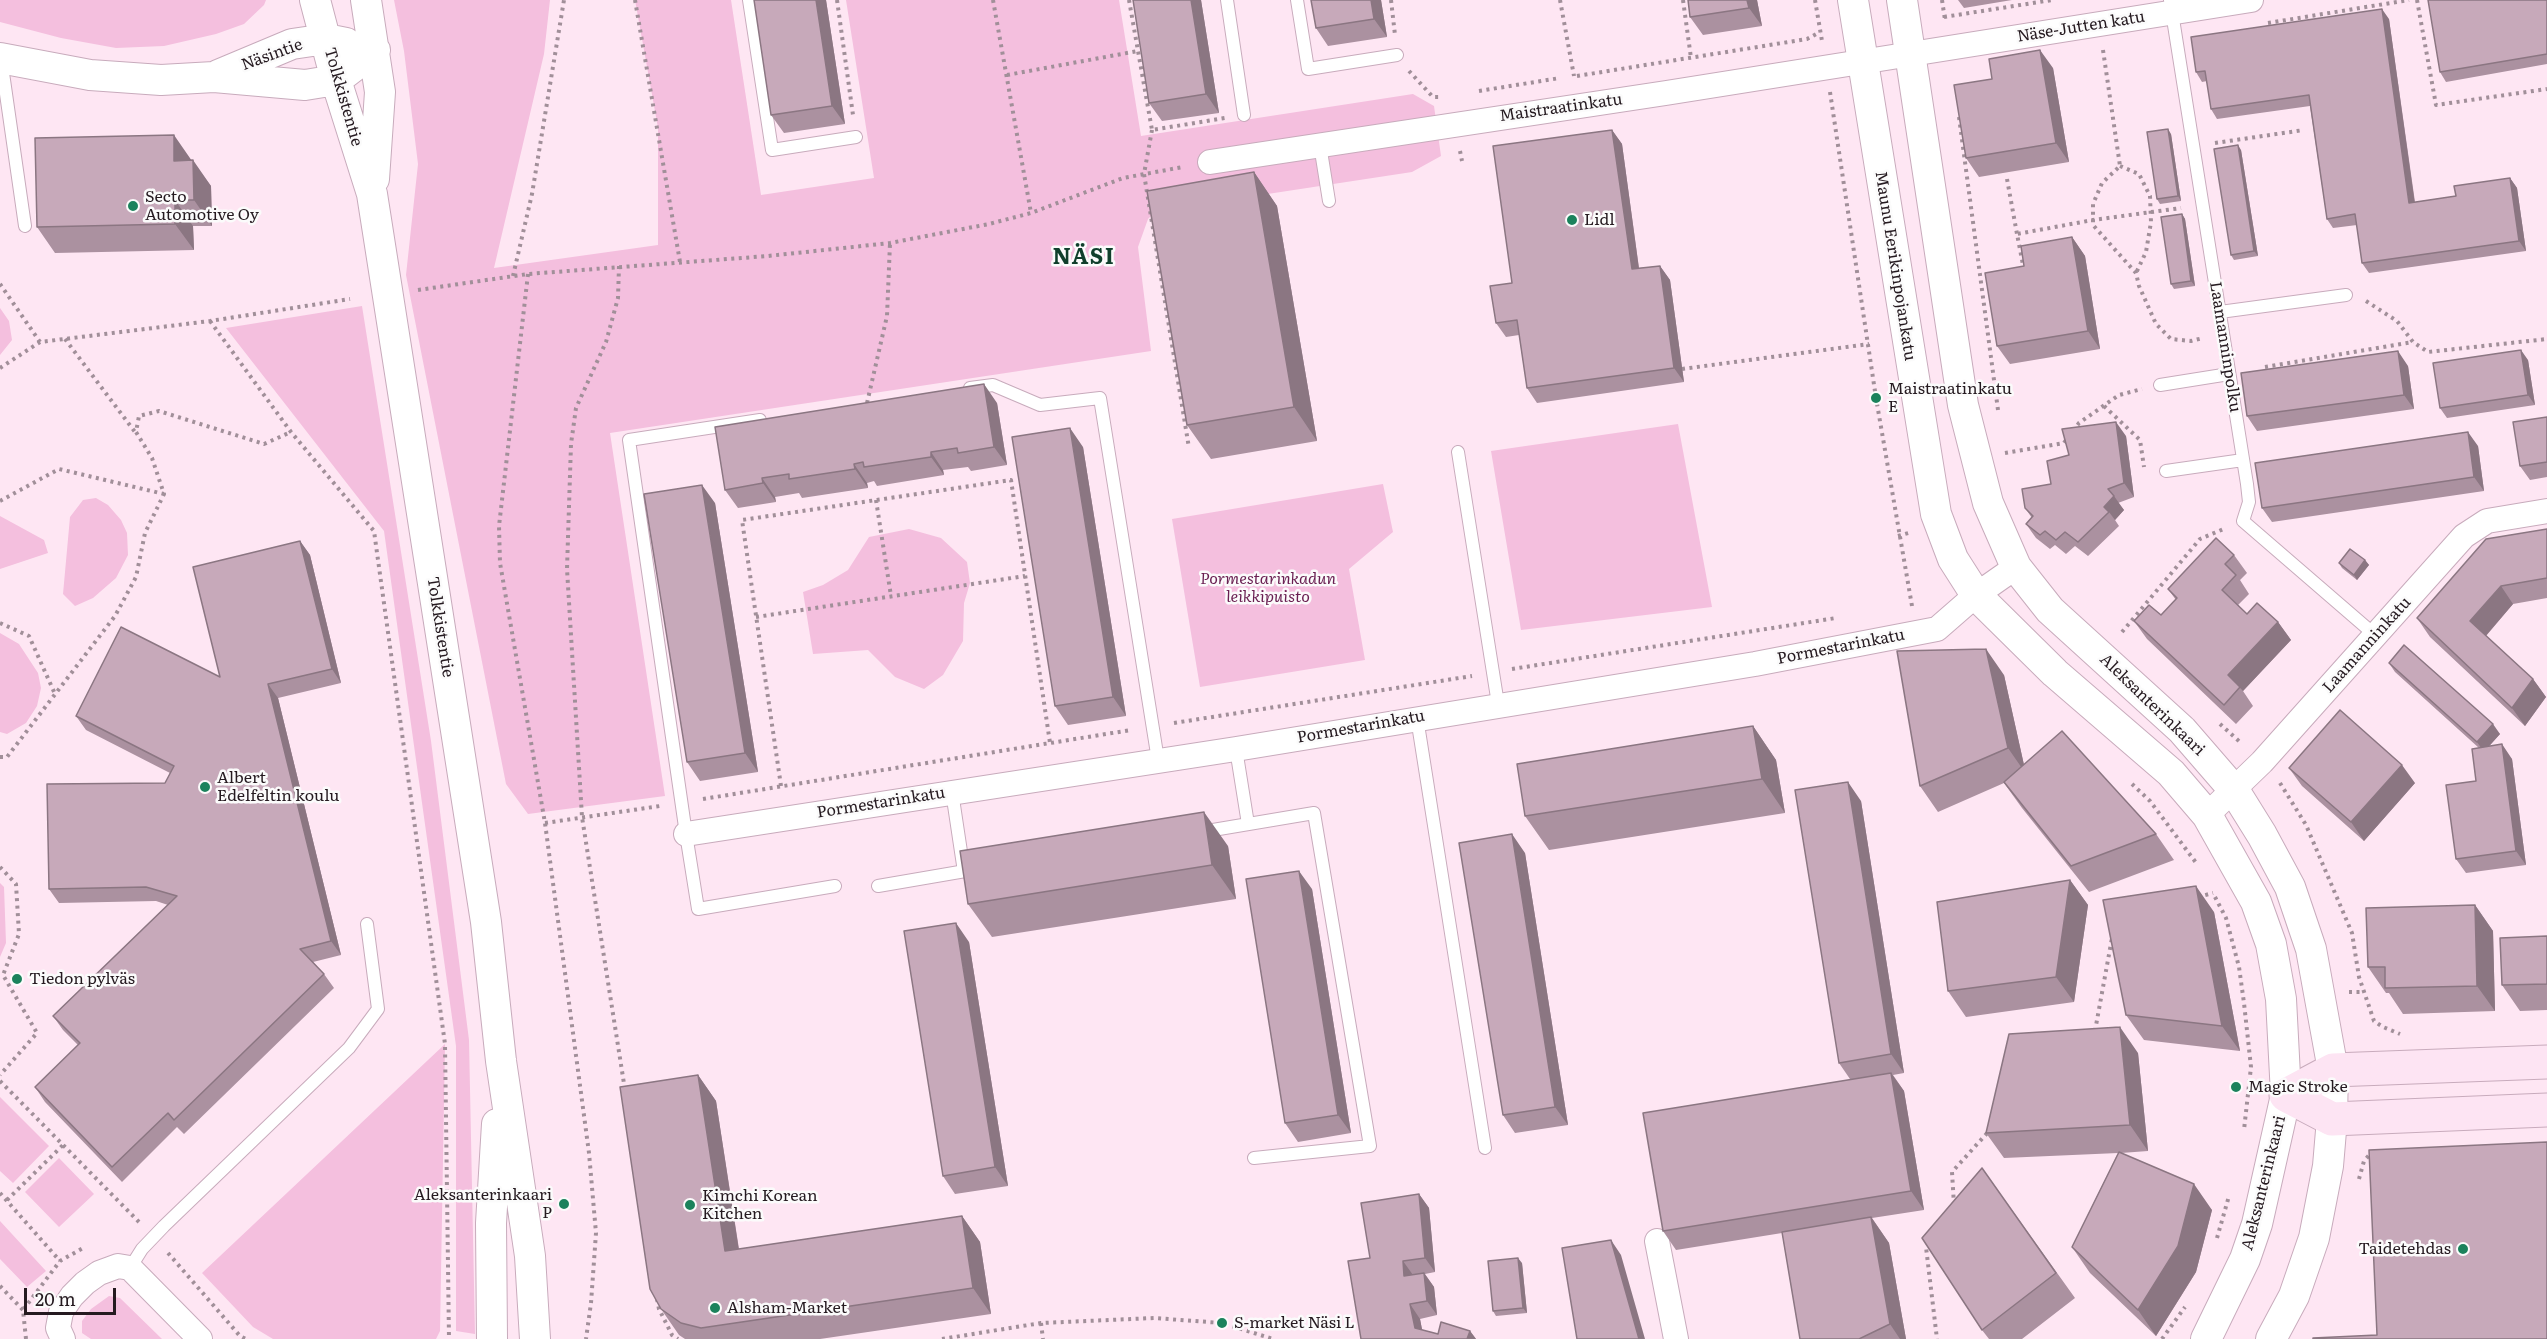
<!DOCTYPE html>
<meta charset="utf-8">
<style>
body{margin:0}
#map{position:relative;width:2547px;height:1339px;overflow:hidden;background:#fee6f3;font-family:Literata,serif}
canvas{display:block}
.scale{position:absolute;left:24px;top:1288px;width:92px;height:27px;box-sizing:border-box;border:3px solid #251a20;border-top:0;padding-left:8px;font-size:18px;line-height:21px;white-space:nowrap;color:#251a20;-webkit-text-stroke:4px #fbfbfb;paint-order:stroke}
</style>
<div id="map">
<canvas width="2547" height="1339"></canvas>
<div class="scale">20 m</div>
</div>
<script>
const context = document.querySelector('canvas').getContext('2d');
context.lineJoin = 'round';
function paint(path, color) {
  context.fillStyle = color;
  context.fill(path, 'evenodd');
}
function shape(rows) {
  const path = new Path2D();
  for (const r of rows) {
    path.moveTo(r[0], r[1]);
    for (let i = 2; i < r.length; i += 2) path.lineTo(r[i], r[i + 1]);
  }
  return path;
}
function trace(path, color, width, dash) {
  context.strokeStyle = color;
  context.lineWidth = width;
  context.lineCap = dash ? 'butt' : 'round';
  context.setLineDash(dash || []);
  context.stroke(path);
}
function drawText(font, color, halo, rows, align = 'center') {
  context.font = font + ' Literata,serif';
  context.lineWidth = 5;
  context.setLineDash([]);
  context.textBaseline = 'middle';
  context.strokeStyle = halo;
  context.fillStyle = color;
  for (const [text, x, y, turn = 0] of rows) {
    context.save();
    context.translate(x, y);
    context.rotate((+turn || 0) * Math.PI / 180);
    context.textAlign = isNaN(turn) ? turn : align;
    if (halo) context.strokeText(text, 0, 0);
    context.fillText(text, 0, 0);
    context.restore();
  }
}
paint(shape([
 [0,0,266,0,264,5,244,24,216,34,164,46,116,48,61,38,0,22],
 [394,0,550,0,544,54,494,268,658,245,658,128,635,0,731,0,761,195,874,178,846,0,1119,0,1141,136,1413,94,1434,106,1441,156,1412,172,1156,211,1148,219,1138,247,1151,351,610,433,665,796,528,814,506,784,406,275,418,164,404,51],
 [362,306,431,741,469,1040,475,1334,456,1331,456,1046,384,531,226,328],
 [0,308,9,321,12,340,0,355],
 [1678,424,1712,607,1521,630,1491,451],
 [1383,484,1393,532,1349,569,1365,660,1200,687,1172,519],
 [96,498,108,505,121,520,127,533,128,555,116,578,93,598,75,606,63,594,70,517,83,500],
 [0,516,44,540,48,553,0,569],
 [909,529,941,538,967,562,970,583,964,603,963,641,943,675,924,689,895,677,868,650,813,654,803,592,823,585,848,570,869,537],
 [0,633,19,644,38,673,41,688,37,706,26,723,7,734,0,732],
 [0,883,4,887,6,943,0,957],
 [445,1044,440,1331,436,1339,273,1339,253,1327,202,1273],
 [0,1097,49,1146,13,1183,0,1171],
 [59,1158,94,1194,59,1227,25,1192],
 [0,1221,46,1271,27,1287,0,1259],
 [109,1296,120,1298,162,1339,91,1339,82,1333,82,1321,91,1309]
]), '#f4bfde');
const service = shape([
 [749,0,772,150,856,137],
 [1227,0,1244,115],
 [1297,0,1308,69,1397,55],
 [2170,0,2247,484,2249,502,2243,521,2375,635],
 [1,59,25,226],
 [1320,145,1329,201],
 [2220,312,2346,295],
 [2160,385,2229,374],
 [970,388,993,385,1040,405,1100,398,1158,760],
 [760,420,629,440,686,834,698,909,835,886],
 [1458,452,1498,704],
 [2166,471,2243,460],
 [1417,718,1485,1148],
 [1236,749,1248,824],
 [952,792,963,865],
 [1201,832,1314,813,1370,1146,1254,1158],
 [878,886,977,869],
 [130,1268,142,1249,164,1226,349,1048,378,1009,367,924]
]);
const minor = shape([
 [1210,162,1666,93,2251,0],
 [2207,815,2262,762,2464,536,2487,521,2547,511],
 [686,834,1236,749,1755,664,1937,629,1976,595,2016,567],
 [1657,1241,1676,1339],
 [63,1339,58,1328,61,1312,72,1296,85,1283,99,1273,118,1266,130,1268,200,1339]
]);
const tertiary = shape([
 [315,0,336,80,372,194,486,922,501,1061,530,1256,535,1339],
 [366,0,380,92,374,179],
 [1853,0,1936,514,1953,559,1976,595,2055,673,2171,773,2207,815,2256,902,2271,944,2281,999,2286,1095,2257,1224,2245,1259,2206,1339],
 [1902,0,1963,405,1988,503,2016,567,2050,610,2182,730,2234,790,2262,835,2290,887,2311,949,2333,1070,2332,1119,2328,1166,2314,1238,2294,1296,2271,1339],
 [0,58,90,75,161,80,214,77,305,85,336,80,375,50],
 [218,75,292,44,326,39,346,43],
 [492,1339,491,1223,497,1124]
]);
const secondary = shape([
 [2286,1095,2333,1070,2547,1062],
 [2286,1095,2332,1119,2547,1110]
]);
trace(service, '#c8abbc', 14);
trace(minor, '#c8abbc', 26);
trace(tertiary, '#c8abbc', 32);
trace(secondary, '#c8abbc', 35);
trace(shape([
 [635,0,680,262],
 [837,0,853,115],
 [993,0,1031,213],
 [1129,0,1152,130,1225,118],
 [1391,0,1395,35],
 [1560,0,1574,76],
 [1683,0,1691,58],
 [1815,0,1822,41],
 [1942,0,1945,20],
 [2417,0,2436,105,2547,89],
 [1944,17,2052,0],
 [2268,23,2409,0],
 [2103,50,2120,166,2102,183,2093,204,2093,225,2136,273,2139,286,2156,324,2171,339,2191,341,2203,338],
 [1409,71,1433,97,1442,97],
 [1007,75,1138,51],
 [1577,76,1807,39,1820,32],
 [1479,91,1560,78],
 [1830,92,1876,398,1912,606],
 [1959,117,1998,410],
 [1152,130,1144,174,1189,448],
 [2215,143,2304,130],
 [1460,151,1462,161],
 [2120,166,2139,174,2150,196,2151,222,2146,252,2136,273],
 [2007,179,2017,234],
 [619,266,618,298,606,342,576,408,571,444,567,569,582,817,625,1090],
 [2024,270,2017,234,2093,220,2181,208],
 [528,274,499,526,500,563,545,823,589,1153,596,1233,591,1303,586,1339],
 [513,276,532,194,564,0],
 [0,284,40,342],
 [418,290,528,274,768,256,890,243,989,224,1031,213,1123,178,1183,167],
 [2366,301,2397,321,2413,342,2428,352,2547,339],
 [210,321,291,432,374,531,445,1044,449,1339],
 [65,339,135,432],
 [2265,367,2413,342],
 [0,368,40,342,210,321,350,299],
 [1682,369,1869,344],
 [867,403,887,316,890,243],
 [2104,406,2140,440,2144,467],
 [2073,431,2079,423,2119,395,2142,389],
 [2005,453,2064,443,2068,437],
 [876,500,891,596],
 [0,501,59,469,164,494],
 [1898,536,1912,532],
 [756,617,1025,576],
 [0,623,29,636,55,694],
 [2122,632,2200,539,2226,528],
 [1512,669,1836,618],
 [1174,723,1472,676],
 [2220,724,2241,743],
 [0,757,7,757,115,616,136,577,145,533,164,494,152,458,136,432,139,416,159,411,264,444,291,432],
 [2280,783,2306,825,2352,933,2359,977,2374,1021,2383,1027,2400,1034],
 [2132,784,2150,801,2197,864],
 [781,786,742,520,1011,480,1050,743],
 [703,799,1131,730],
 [545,823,660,806],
 [0,867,16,884,19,934,3,975,37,1033,0,1075],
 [2198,897,2213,893],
 [2215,897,2226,918,2239,967,2244,1003,2251,1067,2244,1130],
 [2349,992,2364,992],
 [2095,1031,2112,938],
 [0,1081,139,1222],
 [2359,1179,2364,1161,2371,1153],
 [0,1193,60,1261],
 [7,1200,63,1145],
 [1954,1205,1952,1172,1989,1131],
 [2217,1238,2229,1196],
 [1929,1243,1926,1247,1937,1339],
 [168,1253,240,1336,246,1339],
 [0,1286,23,1310],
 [657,1299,659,1309,672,1335,678,1339],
 [1041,1323,1043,1339],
 [26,1339,23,1310,60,1261,83,1248],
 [942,1339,1041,1323,1154,1318,1222,1323,1273,1339],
 [2162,1339,2185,1307]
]), '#a18f99', 4, [3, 4.5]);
trace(service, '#fff', 12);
trace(minor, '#fff', 24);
trace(tertiary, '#fff', 30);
trace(secondary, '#fde4f3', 33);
paint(shape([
 [826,0,845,124,784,133,771,115],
 [1201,0,1219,113,1162,121,1149,103],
 [1381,0,1387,37,1328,46,1316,28],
 [1688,0,1757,0,1762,26,1703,35,1690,17],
 [1958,0,2012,0,1964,8],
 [2547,0,2547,64,2446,82,2440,72],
 [2389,19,2415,202,2456,196,2510,178,2517,188,2526,251,2369,273,2362,263,2357,225,2333,228,2327,219,2310,106,2217,119,2211,109,2207,81,2202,82,2196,72],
 [2053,68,2069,162,1979,177,1966,158,1992,79],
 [1612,130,1622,144,1639,268,1660,266,1670,280,1684,382,1537,403,1527,388,1519,335,1506,337,1496,323,1512,283],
 [2171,134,2181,201,2160,204,2157,199],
 [2241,150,2258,256,2234,260,2231,255],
 [191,160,211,186,212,226,193,226,194,250,55,253,37,227],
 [1254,172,1277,206,1317,441,1211,459,1187,425],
 [2182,214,2185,219,2195,286,2174,289,2171,284],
 [2072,237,2085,256,2100,349,2010,364,1997,346,2024,266],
 [2528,360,2535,405,2447,418,2440,408],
 [2408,366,2414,409,2257,431,2247,416],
 [997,403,1007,465,971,471,968,467,943,470,944,475,877,486,874,481,867,483,868,488,802,498,799,493,775,497,776,502,738,508,725,490],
 [2547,417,2547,477,2530,480,2520,466],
 [2126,436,2134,497,2118,503,2124,510,2115,520,2119,526,2088,556,2075,546,2066,554,2055,545,2050,549,2036,538,2026,524,2032,518,2025,508,2051,484,2069,455],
 [2478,446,2484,491,2272,522,2262,508],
 [1083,447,1126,716,1068,725,1055,706],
 [715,503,758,772,700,781,687,762],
 [2547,529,2547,598,2513,604,2486,636,2533,679,2546,697,2525,726,2430,637,2417,618],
 [300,541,310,555,341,683,278,698,341,955,313,962,324,974,334,988,184,1134,177,1127,122,1182,45,1102,35,1087,78,1045,63,1030,53,1016,168,905,156,901,59,903,49,889,165,783,170,773,86,730,76,716,220,677],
 [2234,555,2247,573,2240,580,2249,594,2238,605,2247,614,2278,622,2291,640,2243,691,2253,706,2236,724,2147,639,2134,621,2161,615,2176,600,2168,589],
 [2365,560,2369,565,2357,580,2342,568,2339,563],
 [2389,663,2500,734,2489,746,2512,759,2526,865,2466,873,2456,859,2476,781,2479,748,2395,672],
 [2004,675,2024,765,2156,834,2174,860,2089,892,2022,808,2004,783,1938,812,1920,786],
 [1753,726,1776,760,1785,813,1549,850,1525,816],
 [2289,768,2415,783,2364,841,2302,786],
 [1861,801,1904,1073,1893,1075,1904,1091,1924,1210,1872,1218,1889,1243,1906,1339,1800,1339,1782,1233,1676,1250,1663,1231,1850,1079,1839,1063],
 [1228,846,1236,899,992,937,968,904],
 [1525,853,1568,1125,1515,1133,1503,1115],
 [2070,880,2088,905,2074,1002,1966,1017,1948,991],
 [1312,889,1351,1133,1298,1142,1285,1123],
 [2475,905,2493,931,2495,1011,2403,1014,2389,993,2386,993,2368,967],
 [2214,912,2240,1051,2144,1040,2126,1015],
 [2547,936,2547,1010,2520,1011,2502,985],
 [969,942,1008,1186,955,1194,943,1176],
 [2138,1053,2148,1151,2121,1153,2212,1210,2196,1272,2156,1336,2090,1273,2072,1247,2118,1153,2004,1158,1986,1133],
 [698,1075,716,1101,739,1249,962,1216,980,1242,991,1314,820,1339,685,1339,679,1335,661,1309],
 [1982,1168,2075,1298,2022,1339,1989,1339,1982,1330],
 [1419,1194,1429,1208,1435,1272,1425,1274,1434,1287,1437,1315,1420,1319,1422,1330,1438,1334,1470,1331,1476,1339,1361,1339],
 [1522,1263,1527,1313,1496,1316,1493,1311]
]), '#ab91a0');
paint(shape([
 [816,0,826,0,845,124,832,106],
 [1191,0,1201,0,1219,113,1206,94],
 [1371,0,1381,0,1387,37,1374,19],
 [1747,0,1757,0,1762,26,1749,8],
 [2382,9,2389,19,2416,212,2409,203],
 [2040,50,2053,68,2069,162,2056,143],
 [2168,129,2171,134,2181,201,2178,196],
 [1612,130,1622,144,1641,284,1632,269],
 [174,135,192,161,174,161],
 [2238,145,2241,150,2258,256,2254,251],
 [193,160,211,186,212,226,194,200],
 [1254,172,1277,206,1317,441,1294,407],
 [2510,178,2517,188,2526,251,2519,241],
 [175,200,193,226,194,250,175,224],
 [2182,214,2185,219,2195,286,2191,281],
 [2072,237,2085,256,2100,349,2088,331],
 [1660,266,1670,280,1684,382,1674,368],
 [2521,350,2528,360,2535,405,2528,395],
 [2398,351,2408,366,2414,409,2404,395],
 [984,384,997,403,1007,465,994,447],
 [2116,422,2126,436,2134,497,2124,483],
 [1070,428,1083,447,1126,716,1113,697],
 [2468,432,2478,446,2484,491,2474,477],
 [931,452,943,470,944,475,931,457],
 [854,464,867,483,868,488,855,469],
 [762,478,775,497,776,502,763,483],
 [702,485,715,503,758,772,745,753],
 [2114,496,2124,510,2115,520,2109,512,2104,507],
 [300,541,310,555,341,683,332,669],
 [2365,560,2369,565,2357,580,2354,575],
 [2501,586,2513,604,2483,639,2470,621],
 [2278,622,2291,640,2243,691,2228,675],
 [1986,649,2004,675,2026,774,2008,748],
 [2533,679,2546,697,2525,726,2512,708],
 [268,684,278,698,341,955,331,941],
 [2493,724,2500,734,2484,752,2477,742],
 [1753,726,1776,760,1785,813,1762,779],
 [2502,744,2512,759,2526,865,2516,851],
 [2402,765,2415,783,2364,841,2351,822],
 [1848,782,1861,801,1904,1073,1891,1054],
 [1204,812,1228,846,1236,899,1212,865],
 [1512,834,1525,853,1568,1125,1555,1107],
 [1299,871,1312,889,1351,1133,1338,1115],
 [2070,880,2088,905,2074,1002,2056,977],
 [2196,886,2214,912,2240,1051,2222,1026],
 [2475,905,2493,931,2495,1011,2477,986],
 [956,923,969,942,1008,1186,995,1167],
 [2120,1027,2138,1053,2148,1151,2130,1125],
 [1891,1073,1904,1091,1924,1210,1911,1191],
 [698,1075,716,1101,743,1277,725,1251],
 [2194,1184,2212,1210,2196,1272,2156,1336,2138,1310],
 [1419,1194,1429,1208,1435,1272,1425,1258],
 [962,1216,980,1242,991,1314,973,1288],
 [1871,1217,1889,1243,1906,1339,1900,1339,1890,1324],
 [1611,1240,1621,1255,1645,1339,1639,1339],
 [1518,1258,1522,1263,1527,1313,1523,1308],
 [1403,1261,1413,1275,1404,1276],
 [1424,1273,1434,1287,1437,1315,1427,1301],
 [1410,1304,1420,1319,1424,1339,1415,1328],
 [1470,1331,1476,1339,1467,1339]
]), '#8b7682');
const building = shape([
 [754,0,816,0,832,106,771,115,754,0],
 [1133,0,1191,0,1206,94,1149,103,1133,0],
 [1311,0,1371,0,1374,19,1316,28,1311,0],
 [1688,0,1747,0,1749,8,1690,17,1688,0],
 [2428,0,2547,0,2547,54,2440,72,2428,0],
 [2382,9,2409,203,2456,196,2454,186,2510,178,2519,241,2362,263,2355,214,2327,219,2309,95,2211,109,2205,71,2196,72,2191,37,2382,9],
 [2040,50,2056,143,1966,158,1954,85,1992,79,1989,59,2040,50],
 [2168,129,2178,196,2157,199,2147,132,2168,129],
 [1612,130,1632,269,1660,266,1674,368,1527,388,1517,320,1496,323,1490,286,1512,283,1493,146,1612,130],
 [174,135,174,161,193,160,194,200,175,200,175,224,37,227,35,138,174,135],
 [2238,145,2254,251,2231,255,2214,149,2238,145],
 [1254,172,1294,407,1187,425,1147,191,1254,172],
 [2182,214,2191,281,2171,284,2161,217,2182,214],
 [2072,237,2088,331,1997,346,1985,273,2024,266,2021,246,2072,237],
 [2521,350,2528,395,2440,408,2433,363,2521,350],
 [2398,351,2404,395,2247,416,2241,373,2398,351],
 [984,384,994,447,958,453,957,448,931,452,931,457,864,467,863,462,854,464,855,469,789,479,789,474,762,478,763,483,725,490,715,427,984,384],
 [2547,417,2547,462,2520,466,2513,422,2547,417],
 [2116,422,2124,483,2108,489,2114,496,2104,507,2109,512,2078,542,2065,532,2056,540,2045,531,2040,535,2026,524,2033,516,2025,508,2022,489,2051,484,2047,461,2069,455,2062,429,2116,422],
 [1070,428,1113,697,1055,706,1012,437,1070,428],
 [2468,432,2474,477,2262,508,2255,463,2468,432],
 [702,485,745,753,687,762,644,494,702,485],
 [2547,529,2547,578,2501,586,2470,621,2533,679,2512,708,2417,618,2486,539,2547,529],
 [2216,538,2234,555,2225,564,2236,575,2222,590,2247,614,2257,603,2278,622,2228,675,2240,687,2224,705,2134,621,2149,605,2161,615,2177,598,2168,589,2216,538],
 [300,541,332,669,268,684,331,941,300,949,324,974,174,1120,168,1113,112,1167,35,1087,80,1043,53,1016,177,896,146,887,49,889,47,784,165,783,174,766,76,716,121,627,220,677,193,567,300,541],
 [2350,549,2365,560,2354,575,2339,563,2350,549],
 [2404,645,2493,724,2477,742,2389,663,2404,645],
 [1986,649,2008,748,1920,786,1897,651,1986,649],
 [2340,710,2402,765,2351,822,2289,768,2340,710],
 [1753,726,1762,779,1525,816,1517,764,1753,726],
 [2062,731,2156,834,2071,866,2004,782,2062,731],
 [2502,744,2516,851,2456,859,2446,785,2476,781,2472,749,2502,744],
 [1848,782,1891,1054,1839,1063,1795,790,1848,782],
 [1204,812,1212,865,968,904,960,851,1204,812],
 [1512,834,1555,1107,1503,1115,1459,843,1512,834],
 [1299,871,1338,1115,1285,1123,1246,879,1299,871],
 [2070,880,2056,977,1948,991,1937,902,2070,880],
 [2196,886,2222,1026,2126,1015,2103,900,2196,886],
 [2475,905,2477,986,2385,988,2385,967,2368,967,2366,908,2475,905],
 [956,923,995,1167,943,1176,904,931,956,923],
 [2547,936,2547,984,2502,985,2500,938,2547,936],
 [2120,1027,2130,1125,1986,1133,2009,1034,2120,1027],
 [1891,1073,1911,1191,1663,1231,1643,1113,1891,1073],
 [698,1075,725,1251,962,1216,973,1288,701,1328,681,1323,661,1309,650,1289,620,1087,698,1075],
 [2547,1142,2547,1339,2313,1339,2313,1338,2377,1335,2369,1150,2547,1142],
 [2119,1152,2194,1184,2178,1246,2138,1310,2072,1247,2119,1152],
 [1982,1168,2056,1273,1982,1330,1922,1238,1982,1168],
 [1419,1194,1425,1258,1403,1261,1404,1276,1424,1273,1427,1301,1410,1304,1415,1328,1438,1334,1441,1322,1470,1331,1467,1339,1361,1339,1348,1261,1370,1258,1361,1203,1419,1194],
 [1871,1217,1890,1324,1859,1339,1800,1339,1782,1232,1871,1217],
 [1611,1240,1639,1339,1577,1339,1562,1248,1611,1240],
 [1518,1258,1523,1308,1493,1311,1488,1261,1518,1258]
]);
paint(building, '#c7a9ba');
trace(building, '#8b7682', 1.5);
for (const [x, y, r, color] of [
 [133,206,6,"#1b825c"],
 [1572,220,6,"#1b825c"],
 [1876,398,6,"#1b825c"],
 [205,787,6,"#1b825c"],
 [17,979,6,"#1b825c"],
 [2236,1087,6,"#1b825c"],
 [564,1204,6,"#1b825c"],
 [690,1205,6,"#1b825c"],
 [2463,1249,6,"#1b825c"],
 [715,1308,6,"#1b825c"],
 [1222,1323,6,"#1b825c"]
]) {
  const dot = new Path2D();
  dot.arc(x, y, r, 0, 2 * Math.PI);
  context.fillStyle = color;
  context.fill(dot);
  trace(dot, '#fbfbfb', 2);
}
drawText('16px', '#251a20', '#fbfbfb', [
 ["Näse-Jutten katu",2081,27,-9],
 ["Näsintie",272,55,-20],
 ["Tolkkistentie",343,97,74],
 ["Maistraatinkatu",1561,108,-8],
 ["Maunu Eerikinpojankatu",1895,266,81],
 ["Laamanninpolku",2225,347,81],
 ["Tolkkistentie",440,627,81],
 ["Laamanninkatu",2367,645,-48],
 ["Pormestarinkatu",1841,647,-11],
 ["Aleksanterinkaari",2152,705,44],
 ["Pormestarinkatu",1361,727,-10],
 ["Pormestarinkatu",881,803,-9],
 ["Aleksanterinkaari",2264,1183,-76]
]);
drawText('16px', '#251a20', '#fbfbfb', [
 ["Secto",145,197],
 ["Automotive Oy",145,215],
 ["Lidl",1584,220],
 ["Maistraatinkatu",1888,389],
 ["E",1888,407],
 ["Albert",217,778],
 ["Edelfeltin koulu",217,796],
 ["Tiedon pylväs",29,979],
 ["Magic Stroke",2248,1087],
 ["Aleksanterinkaari",552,1195,"right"],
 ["P",552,1213,"right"],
 ["Kimchi Korean",702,1196],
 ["Kitchen",702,1214],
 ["Taidetehdas",2451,1249,"right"],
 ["Alsham-Market",727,1308],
 ["S-market Näsi L",1234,1323]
], 'left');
drawText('italic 16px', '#691e51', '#fbfbfb', [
 ["Pormestarinkadun",1268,579],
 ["leikkipuisto",1268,597]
]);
context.letterSpacing = '1.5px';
drawText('bold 22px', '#103f2c', '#fbfbfb', [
 ["NÄSI",1084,258]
]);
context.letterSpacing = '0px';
</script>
